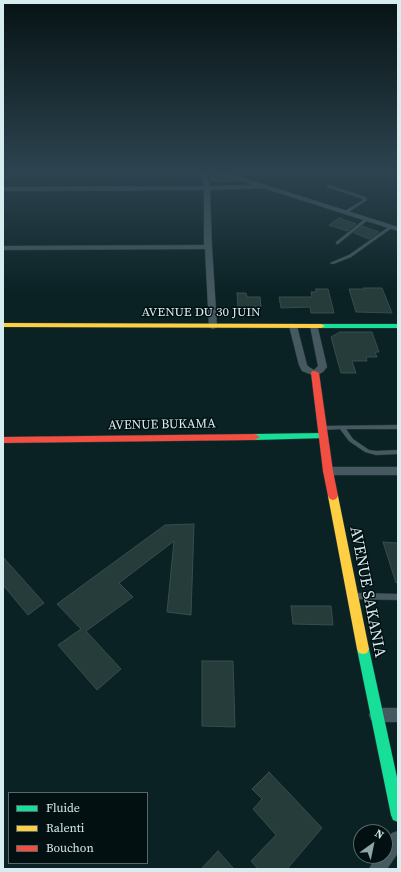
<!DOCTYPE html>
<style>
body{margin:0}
#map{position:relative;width:401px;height:872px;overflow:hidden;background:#0a2224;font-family:"Source Serif 4",serif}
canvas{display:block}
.frame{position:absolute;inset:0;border:4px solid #d7ecee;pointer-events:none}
.legend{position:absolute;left:8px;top:792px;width:140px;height:72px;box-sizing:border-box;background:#021012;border:1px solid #57686a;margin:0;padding:5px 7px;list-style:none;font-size:12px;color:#d7ecee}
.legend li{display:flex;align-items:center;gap:8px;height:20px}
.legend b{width:20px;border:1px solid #57686a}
.north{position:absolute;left:353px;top:824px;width:40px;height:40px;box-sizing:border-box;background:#021012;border:1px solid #57686a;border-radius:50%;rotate:33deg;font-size:11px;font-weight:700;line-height:16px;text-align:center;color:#d7ecee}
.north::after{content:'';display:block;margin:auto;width:14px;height:18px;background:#8fa5a7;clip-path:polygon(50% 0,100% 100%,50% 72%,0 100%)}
</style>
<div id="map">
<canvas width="401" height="872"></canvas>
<div class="frame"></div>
<ul class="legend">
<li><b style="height:5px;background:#16e098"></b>Fluide</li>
<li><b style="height:5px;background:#ffcf43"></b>Ralenti</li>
<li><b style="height:5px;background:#f24e42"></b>Bouchon</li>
</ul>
<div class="north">N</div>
</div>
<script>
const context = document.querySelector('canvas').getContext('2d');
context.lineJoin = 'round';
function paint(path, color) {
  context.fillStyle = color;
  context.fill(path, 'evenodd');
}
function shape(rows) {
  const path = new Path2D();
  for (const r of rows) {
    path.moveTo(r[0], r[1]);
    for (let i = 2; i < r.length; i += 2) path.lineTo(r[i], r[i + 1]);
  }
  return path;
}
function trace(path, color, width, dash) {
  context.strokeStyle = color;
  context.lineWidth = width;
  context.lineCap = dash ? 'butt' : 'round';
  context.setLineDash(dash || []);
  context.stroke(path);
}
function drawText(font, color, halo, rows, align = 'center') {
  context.font = font + ' "Source Serif 4",serif';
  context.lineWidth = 3;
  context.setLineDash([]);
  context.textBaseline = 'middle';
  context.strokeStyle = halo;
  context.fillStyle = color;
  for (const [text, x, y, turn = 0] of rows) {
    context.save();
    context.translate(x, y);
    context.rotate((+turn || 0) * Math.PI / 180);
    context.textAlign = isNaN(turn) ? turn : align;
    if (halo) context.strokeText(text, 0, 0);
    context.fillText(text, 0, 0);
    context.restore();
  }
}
paint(shape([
 [210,172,218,172,243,180,235,182,210,182]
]), '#1f4223');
const building = shape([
 [339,218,356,224,347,231,329,225,339,218],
 [362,226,368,228,379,232,369,239,354,233,362,226],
 [364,288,382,288,392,313,356,312,349,289,365,289,364,288],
 [316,289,328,289,334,313,311,313,310,307,281,308,279,297,312,297,311,292,316,292,316,289],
 [237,293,246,293,247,297,260,297,261,307,238,308,237,293],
 [340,332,372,332,379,352,375,352,377,357,366,357,367,361,352,361,356,373,341,373,331,337,340,332],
 [194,524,191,615,167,612,174,541,119,583,133,597,86,631,121,669,97,690,58,645,81,629,57,604,165,525,194,524],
 [383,542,398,543,398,582,396,583,383,542],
 [3,557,44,603,28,615,3,585,3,557],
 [291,606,331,606,333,625,293,624,291,606],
 [202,661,233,661,235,727,202,726,202,661],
 [269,772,322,828,287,869,258,869,251,861,276,835,253,809,262,799,252,789,269,772],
 [218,851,234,869,201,869,218,851]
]);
paint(building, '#253c3b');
trace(building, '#3a4c4c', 1);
const lane = shape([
 [327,185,329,185,365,197,367,200,347,213,345,213,345,211,363,200,363,199,327,187,327,185],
 [366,218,369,219,338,244,336,244,336,242,366,218],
 [390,226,393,227,351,257,333,264,330,263,349,255,390,226],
 [398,425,398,429,346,429,353,439,369,450,376,451,398,450,398,454,376,455,365,452,349,441,340,429,323,430,321,428,323,426,398,425],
 [355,593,398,594,398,600,355,599,353,598,352,596,353,594,355,593]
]);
const street = shape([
 [200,172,206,172,210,186,253,185,217,172,225,172,398,227,398,231,263,188,210,190,212,247,217,327,213,329,209,327,205,249,3,250,3,246,204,245,204,190,3,191,3,187,204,186,200,172],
 [290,324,293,324,297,326,307,365,309,367,314,370,318,366,310,326,314,324,317,324,327,367,323,372,315,376,302,371,299,365,289,326,290,324],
 [328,467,398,467,398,475,328,475,324,474,323,471,324,468,328,467],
 [376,708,398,708,398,722,376,722,371,720,369,715,371,710,376,708],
 [398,831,398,853,387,869,369,869,376,856,385,856,385,843,392,833,398,831]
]);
const fast = shape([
 [318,324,398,324,398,328,321,328,317,326,318,324],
 [322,433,325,434,326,436,325,438,255,440,250,437,255,434,322,433],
 [363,644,367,645,369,649,398,782,398,822,393,820,391,815,357,649,359,645,363,644]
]);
const slow = shape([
 [3,323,321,324,325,326,321,328,3,327,3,323],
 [333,492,336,493,338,496,369,649,367,653,363,654,359,653,357,649,328,496,330,493,333,492]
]);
const jam = shape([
 [312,371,315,371,319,373,333,471,338,496,336,499,333,500,330,499,328,496,323,471,311,373,312,371],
 [255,434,260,437,255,440,3,443,3,437,255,434]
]);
trace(lane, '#293d3e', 1);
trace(street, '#293d3e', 1);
trace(fast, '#293d3e', 1);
trace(slow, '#293d3e', 1);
trace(jam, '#293d3e', 1);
paint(lane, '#465961');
paint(street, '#465961');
paint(fast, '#16e098');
paint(slow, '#ffcf43');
paint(jam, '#f24e42');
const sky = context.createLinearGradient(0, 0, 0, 294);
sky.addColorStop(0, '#061314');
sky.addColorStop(0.59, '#2d4450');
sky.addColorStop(1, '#2d445000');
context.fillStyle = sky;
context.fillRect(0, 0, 401, 294);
drawText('13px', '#d7ecee', '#021012', [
 ["AVENUE DU 30 JUIN",201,313],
 ["AVENUE BUKAMA",162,425,-1]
]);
drawText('16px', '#d7ecee', '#021012', [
 ["AVENUE SAKANIA",367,592,79]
]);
</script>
